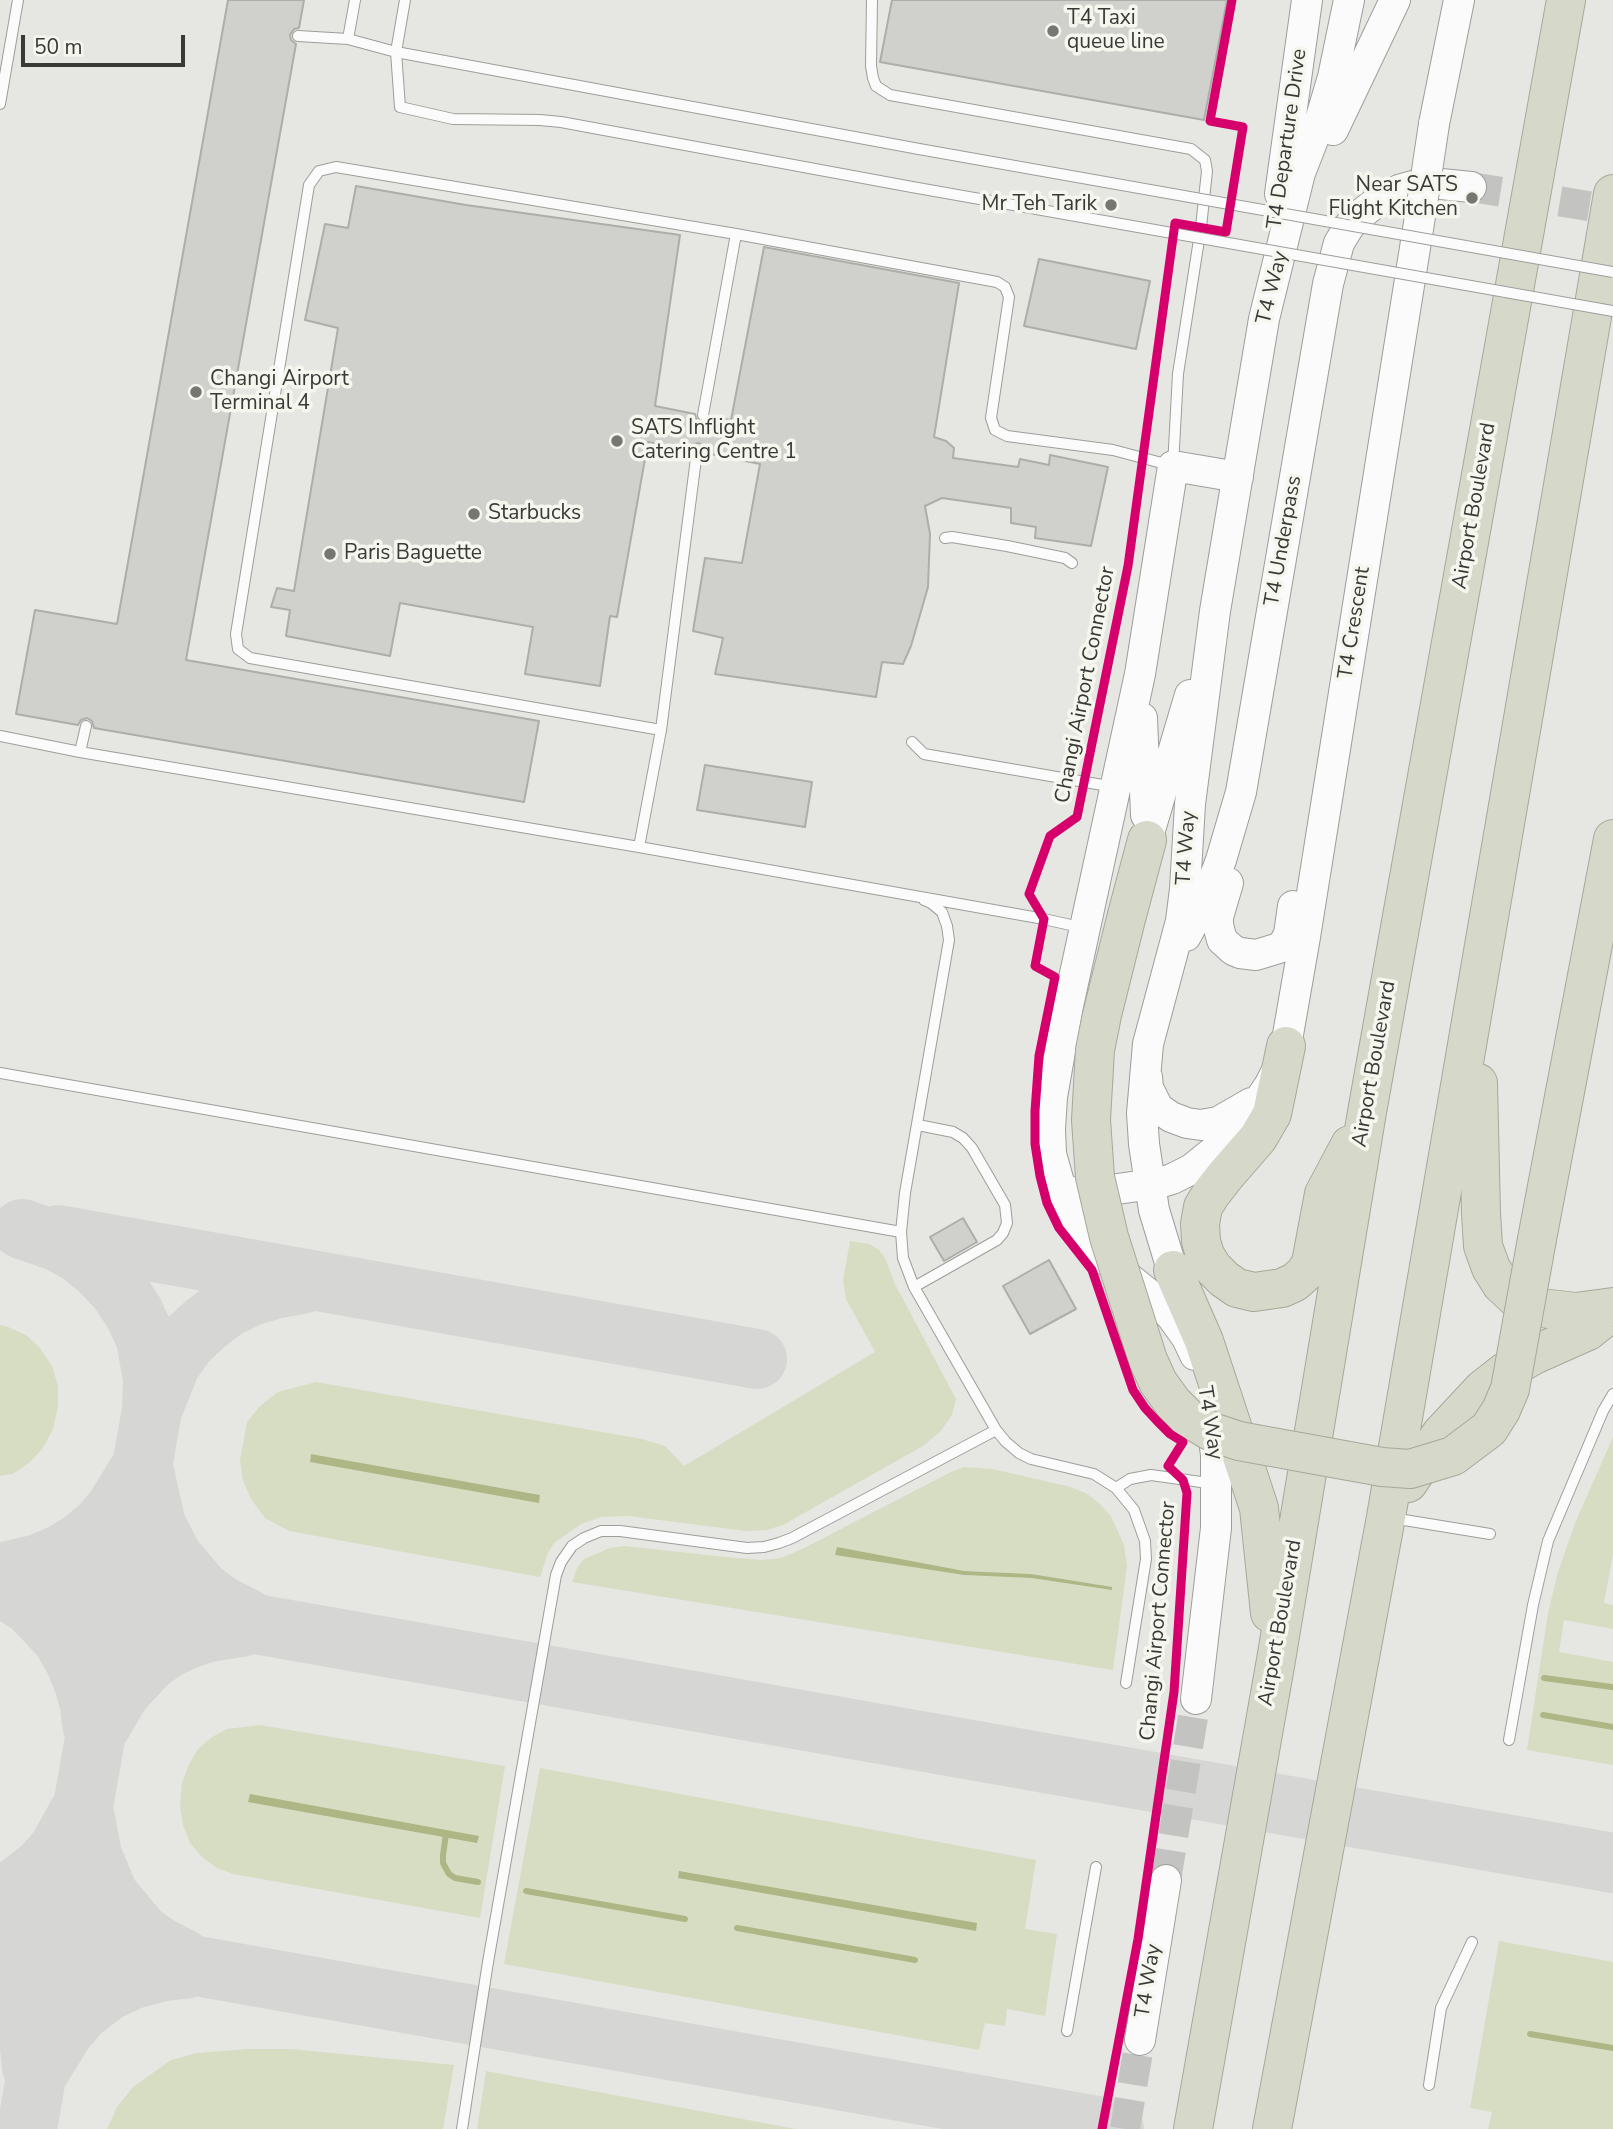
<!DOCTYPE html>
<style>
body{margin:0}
#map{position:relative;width:1613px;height:2129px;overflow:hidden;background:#e6e7e3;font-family:"Nunito Sans",sans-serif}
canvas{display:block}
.scale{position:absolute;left:21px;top:35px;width:164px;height:32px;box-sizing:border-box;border:4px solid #393a37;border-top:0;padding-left:9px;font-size:21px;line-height:24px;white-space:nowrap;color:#393a37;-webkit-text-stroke:5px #f5f7ee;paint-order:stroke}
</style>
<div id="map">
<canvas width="1613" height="2129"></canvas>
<div class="scale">50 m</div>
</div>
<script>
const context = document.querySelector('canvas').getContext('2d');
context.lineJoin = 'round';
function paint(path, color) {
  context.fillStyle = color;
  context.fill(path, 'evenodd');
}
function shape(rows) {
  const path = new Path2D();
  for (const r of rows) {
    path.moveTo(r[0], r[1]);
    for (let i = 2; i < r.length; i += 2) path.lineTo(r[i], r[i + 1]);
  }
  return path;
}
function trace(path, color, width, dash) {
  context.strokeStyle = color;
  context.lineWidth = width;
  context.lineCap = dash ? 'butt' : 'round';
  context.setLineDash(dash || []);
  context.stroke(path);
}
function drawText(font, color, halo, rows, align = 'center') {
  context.font = font + ' "Nunito Sans",sans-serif';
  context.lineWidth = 7;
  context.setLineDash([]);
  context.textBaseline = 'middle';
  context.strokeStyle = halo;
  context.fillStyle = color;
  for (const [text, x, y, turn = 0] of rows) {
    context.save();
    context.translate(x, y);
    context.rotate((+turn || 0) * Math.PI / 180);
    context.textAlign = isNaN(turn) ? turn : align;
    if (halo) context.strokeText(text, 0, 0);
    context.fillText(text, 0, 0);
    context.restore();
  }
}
paint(shape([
 [850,1241,869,1244,879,1250,885,1258,895,1284,956,1399,952,1415,940,1432,923,1446,783,1525,767,1530,746,1531,628,1516,601,1517,581,1524,554,1543,548,1553,540,1577,289,1531,265,1518,251,1499,243,1481,240,1460,247,1422,260,1406,278,1392,316,1382,642,1439,665,1446,684,1466,875,1352,846,1299,843,1280],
 [311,1454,540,1495,310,1462],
 [0,1325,8,1327,26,1335,40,1348,52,1366,58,1386,58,1407,53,1429,43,1448,30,1462,13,1474,0,1476],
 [1613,1437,1613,1554,1604,1603,1613,1605,1613,1629,1564,1620,1559,1652,1613,1662,1613,1765,1527,1750,1548,1613,1558,1572,1575,1523],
 [964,1467,992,1469,1067,1486,1086,1493,1099,1503,1111,1516,1124,1545,1127,1566,1113,1670,572,1582,577,1568,584,1559,610,1548,624,1546,736,1558,761,1560,781,1558,804,1548,949,1473],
 [835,1554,964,1571,1031,1574,1111,1590,1031,1578,964,1575],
 [260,1725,505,1766,480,1918,233,1874,217,1868,203,1858,190,1843,183,1825,180,1805,182,1783,189,1764,198,1749,212,1737,227,1729],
 [540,1768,1036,1860,1025,1929,1057,1934,1045,2016,1007,2009,1005,2026,985,2023,979,2050,504,1964],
 [1499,1941,1613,1962,1613,2129,1488,2129,1492,2112,1470,2108],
 [247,2049,291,2049,454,2065,443,2129,107,2129,117,2107,133,2087,171,2060,197,2053],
 [486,2071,796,2129,477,2129]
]), '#d7ddc2');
paint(shape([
 [311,1454,540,1495,539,1503,310,1462],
 [837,1547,964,1571,1031,1574,1112,1587,1112,1590,1031,1578,964,1575,835,1555],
 [250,1794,479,1836,477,1843,248,1802],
 [679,1871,977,1923,976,1931,678,1878]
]), '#adb684');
trace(shape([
 [1544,1678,1612,1687],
 [1543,1715,1613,1727],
 [446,1834,443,1855,443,1863,449,1874,455,1878,478,1882],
 [526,1891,685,1919],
 [737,1928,915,1960],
 [1530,2034,1613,2048]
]), '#adb684', 6);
trace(shape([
 [22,1229,57,1241,79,1253,100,1270,119,1290,134,1313,146,1339,153,1379,152,1410,27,2129],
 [58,1235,757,1359],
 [152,1410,171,1363,186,1342,205,1324,226,1308,251,1296,274,1289,302,1284],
 [145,1476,156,1525,173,1558,201,1591,220,1605,246,1618],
 [0,1573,39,1564,62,1554,80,1543,101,1526,116,1508,138,1472],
 [0,1579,1613,1863],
 [0,1586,31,1605,62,1638,74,1659,84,1683,90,1705,92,1724],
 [101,1725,120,1692,148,1662,164,1650,185,1640,208,1632,241,1627],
 [85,1818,92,1856,109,1896,140,1933,158,1946,183,1959],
 [0,1897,19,1886,42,1868,58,1850,78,1814],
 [0,1931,1114,2129],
 [0,1977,10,1990,21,2015,29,2038,32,2067],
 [41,2068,65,2029,82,2010,107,1991,133,1979,164,1971,185,1969]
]), '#d6d6d4', 60);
const building = shape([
 [228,0,304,0,299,28,294,29,290,35,291,40,296,44,186,660,539,721,524,802,94,728,92,721,87,718,81,720,78,725,16,714,35,610,117,624,228,0],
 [892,0,1227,0,1204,120,880,62,892,0],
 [356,186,466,205,680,235,655,406,695,414,697,420,702,423,708,421,711,417,731,420,764,247,959,283,934,437,946,441,954,448,953,458,1018,467,1020,459,1049,465,1050,455,1108,467,1091,546,1035,538,1036,527,1011,523,1011,508,942,498,925,506,930,534,928,587,911,646,903,664,882,662,876,697,715,674,723,638,693,631,705,558,742,563,760,464,705,453,704,447,699,443,693,444,689,450,648,442,617,617,610,616,600,686,525,674,533,627,400,603,390,656,286,636,290,610,271,607,277,588,294,591,338,328,305,320,325,224,348,228,356,186],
 [1039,259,1150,281,1136,349,1024,326,1039,259],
 [705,765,812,782,805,827,697,810,705,765],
 [963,1218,977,1242,944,1261,930,1237,963,1218],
 [1049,1260,1076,1309,1030,1334,1003,1286,1049,1260]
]);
paint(building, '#d0d0cd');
trace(building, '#adaeaa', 2);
trace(shape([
 [1471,187,1613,210],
 [1166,1880,1196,1699],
 [1125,2129,1140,2040]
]), '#c3c4c1', 30, [30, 15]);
const lane = shape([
 [405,0,396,52,400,107,453,119,540,120,561,122,912,187],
 [298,36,348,39,396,52,919,149],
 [348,39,355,0],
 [0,104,18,0],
 [703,415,736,234],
 [945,538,952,537,1007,546,1065,558,1072,563],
 [661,730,250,658,238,649,236,634,309,185,319,171,336,167,736,234,997,282,1005,287,1009,297,991,418,995,430,1007,436,1113,450,1173,466,1178,374,1201,227,1207,171,1205,160,1191,149,890,95,876,86,873,78,871,66,872,0],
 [0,736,80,752,639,847,1044,919,1084,928],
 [912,742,924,754,1114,787],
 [80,752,86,726],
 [639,847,661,730,697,451],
 [924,900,931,903,942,912,947,926,949,940,905,1193,901,1232,903,1258,914,1287,996,1430,1006,1442,1019,1453,1031,1459,1094,1474,1116,1488,1134,1510,1145,1541,1146,1559,1126,1683],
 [0,1073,901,1232],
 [914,1287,997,1240,1003,1233,1007,1223,1005,1205,972,1148,963,1138,953,1132,918,1125],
 [1116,1488,1130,1479,1151,1475,1215,1484],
 [1392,1518,1490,1534],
 [1509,1740,1533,1605,1548,1541,1603,1411,1613,1394],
 [1067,2031,1096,1867],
 [1429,2085,1441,2008,1472,1942],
 [462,2129,488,1962,556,1575,561,1562,572,1546,584,1538,601,1531,620,1531,747,1548,764,1547,779,1543,792,1538,996,1430]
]);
const secondary = shape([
 [1434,124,1459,0],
 [1333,130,1395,0],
 [1280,194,1307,0],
 [1142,718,1146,815],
 [1147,840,1190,695],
 [1228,883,1218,917,1218,925,1222,940,1233,950,1240,953,1256,955,1279,948,1285,942,1289,934,1293,906],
 [1186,936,1207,897,1221,860,1241,792,1328,284,1339,243,1350,225,1365,211,1379,200,1399,190,1420,184,1441,184,1471,187],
 [1147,1077,1148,1088,1158,1108,1171,1117,1187,1123,1201,1125,1218,1122,1251,1103],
 [1060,1186,1071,1193,1083,1194,1159,1183,1172,1179,1192,1169,1229,1139,1250,1114,1269,1086,1279,1067,1286,1046,1305,937,1422,204],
 [1178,1289,1154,1210,1144,1144,1142,1113,1148,1044,1181,921,1185,889,1190,804,1215,611,1264,319,1300,173,1319,124,1333,77,1349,0],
 [1195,1355,1187,1338,1172,1317,1156,1300,1105,1259,1085,1236,1072,1214,1060,1186,1051,1154,1050,1129,1052,1097,1068,1006,1140,674,1173,466,1238,477],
 [1196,1699,1216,1528,1216,1455,1211,1415],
 [1140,2040,1166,1880]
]);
const highway = shape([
 [1127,915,1147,840],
 [1286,1046,1272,1114,1258,1138,1225,1176,1211,1194,1203,1207,1200,1224,1201,1241,1205,1255,1213,1268,1224,1279,1237,1288,1254,1292,1282,1288,1295,1282,1305,1273,1311,1263,1324,1194,1350,1145],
 [1478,1083,1481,1213,1483,1246,1491,1268,1501,1284,1516,1298,1532,1307,1576,1312,1613,1307],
 [1537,1239,1613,839],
 [1173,1270,1204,1341,1259,1508,1270,1613],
 [1408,1483,1441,1434,1483,1389,1506,1371,1534,1355,1588,1331,1613,1311],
 [1193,2129,1276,1660,1367,1112,1566,0],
 [1272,2129,1386,1517,1613,194]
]);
trace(lane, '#9d9e9b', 12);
trace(secondary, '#9d9e9b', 32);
trace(highway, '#a6a998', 40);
trace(lane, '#fbfbfb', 10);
trace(secondary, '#fbfbfb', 30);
trace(highway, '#d6d9ca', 38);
const laneBridge = shape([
 [919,149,1613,272],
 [912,187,1613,311]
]);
const secondaryBridge = shape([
 [1422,204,1434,124]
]);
const highwayBridge = shape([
 [1127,915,1102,1015,1095,1050,1091,1120,1095,1177,1109,1237,1148,1360,1158,1382,1173,1403,1187,1417,1212,1432,1239,1441,1382,1467,1410,1469,1453,1456,1489,1429,1501,1410,1510,1389,1537,1239]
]);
trace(laneBridge, '#9d9e9b', 12, []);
trace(secondaryBridge, '#9d9e9b', 32, []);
trace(highwayBridge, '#a6a998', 40, []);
trace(laneBridge, '#fbfbfb', 10);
trace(secondaryBridge, '#fbfbfb', 30);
trace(highwayBridge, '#d6d9ca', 38);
trace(shape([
 [1102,2129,1138,1939,1174,1692,1187,1493,1183,1480,1168,1466,1183,1442,1170,1434,1158,1422,1145,1408,1133,1390,1092,1270,1059,1228,1047,1203,1040,1176,1035,1144,1035,1111,1039,1056,1055,977,1035,966,1044,919,1029,894,1050,836,1077,817,1128,566,1175,223,1226,232,1243,127,1210,121,1232,0]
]), '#d6006c', 9);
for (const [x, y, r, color] of [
 [1053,31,7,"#767773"],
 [1472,198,7,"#767773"],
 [1111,205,7,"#767773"],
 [196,392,7,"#767773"],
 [617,441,7,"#767773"],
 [474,514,7,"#767773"],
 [330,554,7,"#767773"]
]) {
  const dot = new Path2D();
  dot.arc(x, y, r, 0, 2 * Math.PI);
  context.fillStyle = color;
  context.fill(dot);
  trace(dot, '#f5f7ee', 2.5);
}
drawText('21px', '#393a37', '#f5f7ee', [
 ["T4 Taxi",1067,19],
 ["queue line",1067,43],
 ["Near SATS",1458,186,"right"],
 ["Flight Kitchen",1458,210,"right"],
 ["Mr Teh Tarik",1097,205,"right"],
 ["Changi Airport",210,380],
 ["Terminal 4",210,404],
 ["SATS Inflight",631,429],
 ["Catering Centre 1",631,453],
 ["Starbucks",488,514],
 ["Paris Baguette",344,554]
], 'left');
drawText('21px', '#393a37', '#f5f7ee', [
 ["T4 Departure Drive",1288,139,-82],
 ["T4 Way",1273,288,-76],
 ["Airport Boulevard",1475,506,-80],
 ["T4 Underpass",1284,541,-80],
 ["T4 Crescent",1355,623,-81],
 ["Changi Airport Connector",1086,685,-79],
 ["T4 Way",1187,848,-86],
 ["Airport Boulevard",1375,1064,-80],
 ["T4 Way",1209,1423,81],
 ["Changi Airport Connector",1159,1621,-85],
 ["Airport Boulevard",1281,1623,-80],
 ["T4 Way",1149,1981,-81]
]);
</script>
